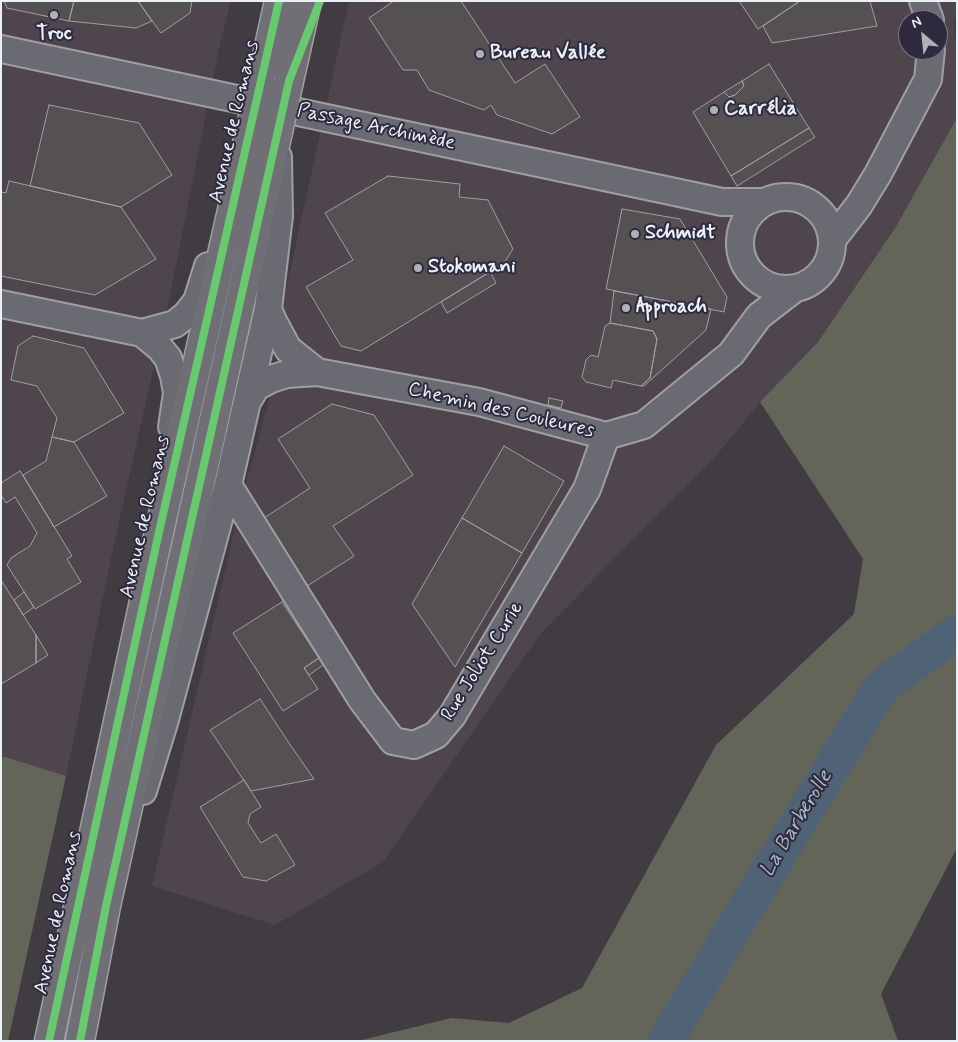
<!DOCTYPE html>
<meta charset="utf-8">
<style>
body{margin:0}
#map{position:relative;width:958px;height:1042px;overflow:hidden;background:#403c42;font-family:Mynerve,sans-serif}
canvas{display:block}
.frame{position:absolute;inset:0;border:2px solid #e8f1f8;pointer-events:none}
.north{position:absolute;left:898px;top:10px;width:50px;height:50px;box-sizing:border-box;background:#2f2a3d;border:1px solid #797a88;border-radius:50%;rotate:332deg;font-size:14px;font-weight:700;line-height:20px;text-align:center;color:#e8f1f8}
.north::after{content:'';display:block;margin:auto;width:18px;height:22px;background:#adb2b8;clip-path:polygon(50% 0,100% 100%,50% 72%,0 100%)}
</style>
<div id="map">
<canvas width="958" height="1042"></canvas>
<div class="frame"></div>
<div class="north">N</div>
</div>
<script>
const context = document.querySelector('canvas').getContext('2d');
context.lineJoin = 'round';
function paint(path, color) {
  context.fillStyle = color;
  context.fill(path, 'evenodd');
}
function shape(rows) {
  const path = new Path2D();
  for (const r of rows) {
    if (r.length === 3) {
      path.moveTo(r[0] + r[2], r[1]);
      path.arc(r[0], r[1], r[2], 0, 2 * Math.PI);
      continue;
    }
    path.moveTo(r[0], r[1]);
    for (let i = 2; i < r.length; i += 2) path.lineTo(r[i], r[i + 1]);
  }
  return path;
}
function trace(path, color, width, dash) {
  context.strokeStyle = color;
  context.lineWidth = width;
  context.lineCap = dash ? 'butt' : 'round';
  context.setLineDash(dash || []);
  context.stroke(path);
}
function drawText(font, color, halo, rows, align = 'center') {
  context.font = font + ' Mynerve,sans-serif';
  context.lineWidth = 4;
  context.setLineDash([]);
  context.textBaseline = 'middle';
  context.strokeStyle = halo;
  context.fillStyle = color;
  for (const [text, x, y, turn = 0] of rows) {
    context.save();
    context.translate(x, y);
    context.rotate((+turn || 0) * Math.PI / 180);
    context.textAlign = isNaN(turn) ? turn : align;
    if (halo) context.strokeText(text, 0, 0);
    context.fillText(text, 0, 0);
    context.restore();
  }
}
paint(shape([
 [1,1,231,1,220,44,169,300,115,539,66,776,1,758],
 [349,1,957,1,957,16,953,20,957,51,957,118,895,228,818,342,760,402,715,457,541,633,383,862,275,925,152,886,240,506,273,385,283,303],
 [908,20,938,20,938,50,908,50]
]), '#4f464d');
paint(shape([
 [957,118,957,848,881,994,898,1041,358,1041,451,1018,509,1023,582,988,716,745,854,614,863,559,760,402,818,342,895,228],
 [5,757,66,776,8,1041,1,1041,1,758]
]), '#646559');
trace(shape([
 [665,1041,881,687,957,632]
]), '#4f6276', 36);
const building = shape([
 [4,1,74,1,69,21,7,8,4,1],
 [74,1,138,1,152,21,136,28,69,21,74,1],
 [138,1,192,1,190,13,161,33,138,1],
 [394,1,461,1,515,83,545,64,580,117,552,134,497,115,491,105,484,110,429,90,417,70,403,70,369,18,394,1],
 [739,1,800,1,758,29,739,1],
 [800,1,870,1,877,26,772,43,763,26,800,1],
 [769,64,809,128,731,176,693,112,724,92,729,97,735,95,744,86,742,81,769,64],
 [742,81,744,86,735,95,729,97,724,92,742,81],
 [49,105,139,123,172,175,121,207,30,186,49,105],
 [809,128,815,137,737,186,731,176,809,128],
 [388,176,460,184,459,197,488,200,513,249,504,263,361,351,341,346,306,287,353,260,325,213,388,176],
 [9,181,121,207,156,259,95,295,1,276,1,192,6,193,9,181],
 [622,209,680,219,727,297,724,312,606,289,622,209],
 [490,272,496,283,447,313,441,302,490,272],
 [614,291,711,309,706,330,644,386,641,386,650,378,657,339,653,331,610,323,614,291],
 [610,323,653,331,657,339,650,378,641,386,613,380,611,388,586,382,582,377,586,360,591,355,598,357,605,326,610,323],
 [33,336,84,348,124,413,74,442,52,437,57,418,37,386,11,380,18,346,33,336],
 [549,398,563,401,561,408,548,405,549,398],
 [332,404,374,415,413,475,333,526,354,556,304,588,261,520,310,488,278,439,332,404],
 [52,437,74,442,107,496,54,527,23,475,46,461,52,437],
 [504,446,564,481,522,553,462,518,504,446],
 [20,471,72,556,67,559,81,582,35,609,7,565,11,558,30,546,37,533,15,497,6,503,1,495,1,483,20,471],
 [462,518,522,553,455,667,412,604,462,518],
 [1,580,36,635,36,663,1,684,1,580],
 [24,592,34,607,23,615,14,600,24,592],
 [282,602,319,658,304,668,318,689,283,711,233,633,282,602],
 [36,635,48,655,36,663,36,635],
 [319,658,323,665,309,675,304,668,319,658],
 [260,699,291,746,314,779,251,791,210,730,260,699],
 [244,780,261,807,250,814,248,823,261,843,276,834,295,865,266,881,243,877,200,807,244,780]
]);
paint(building, '#555052');
trace(building, '#9f9fa3', 1);
const minor = shape([
 [923,1,930,20],
 [1,49,722,202,764,202],
 [786,243,46],
 [832,240,859,205,878,174,928,79,931,50],
 [1,304,142,333,175,324,187,314,197,301,208,266],
 [268,309,273,321,288,349,317,372],
 [142,333,160,348,168,358,174,376,177,393,172,427],
 [247,402,256,387,271,379,287,374,317,372,479,402,606,436,644,425,731,354,759,316,794,289],
 [228,485,362,700,393,741,414,745,436,735,452,716,587,489,606,436],
 [143,791,164,723,228,485,268,309,279,216,278,157]
]);
const major = shape([
 [289,81,307,1],
 [261,83,279,1],
 [49,1041,157,541,250,131],
 [80,1041,106,906,278,132]
]);
trace(minor, '#9f9fa3', 30);
trace(major, '#9f9fa3', 31);
trace(minor, '#6a6b72', 26);
trace(major, '#706f75', 28);
const majorBridge = shape([
 [250,131,261,83],
 [278,132,289,81]
]);
trace(majorBridge, '#9f9fa3', 31, []);
trace(majorBridge, '#706f75', 28);
trace(shape([
 [49,1041,157,541,279,1],
 [80,1041,106,906,289,81,320,1]
]), '#67ca6e', 8);
for (const [x, y, r, color] of [
 [54,15,5,"#adb2b8"],
 [480,54,5,"#adb2b8"],
 [714,110,5,"#adb2b8"],
 [635,234,5,"#adb2b8"],
 [418,268,5,"#adb2b8"],
 [626,308,5,"#adb2b8"]
]) {
  const dot = new Path2D();
  dot.arc(x, y, r, 0, 2 * Math.PI);
  context.fillStyle = color;
  context.fill(dot);
  trace(dot, '#2f2a3d', 2);
}
drawText('bold 20px', '#e8f1f8', '#2f2a3d', [
 ["Troc",54,35,"center"],
 ["Bureau Vallée",490,54],
 ["Carrélia",724,110],
 ["Schmidt",645,234],
 ["Stokomani",428,268],
 ["Approach",636,308]
], 'left');
drawText('20px', '#e8f1f8', '#2f2a3d', [
 ["Avenue de Romans",235,122,-77],
 ["Passage Archimède",376,128,12],
 ["Chemin des Couleures",501,411,13],
 ["Avenue de Romans",146,517,-77],
 ["Rue Joliot Curie",483,662,-58],
 ["Avenue de Romans",59,913,-78]
]);
drawText('italic 21px', '#abb9c6', '#2f2a3d', [
 ["La Barberolle",797,824,-59]
]);
</script>
